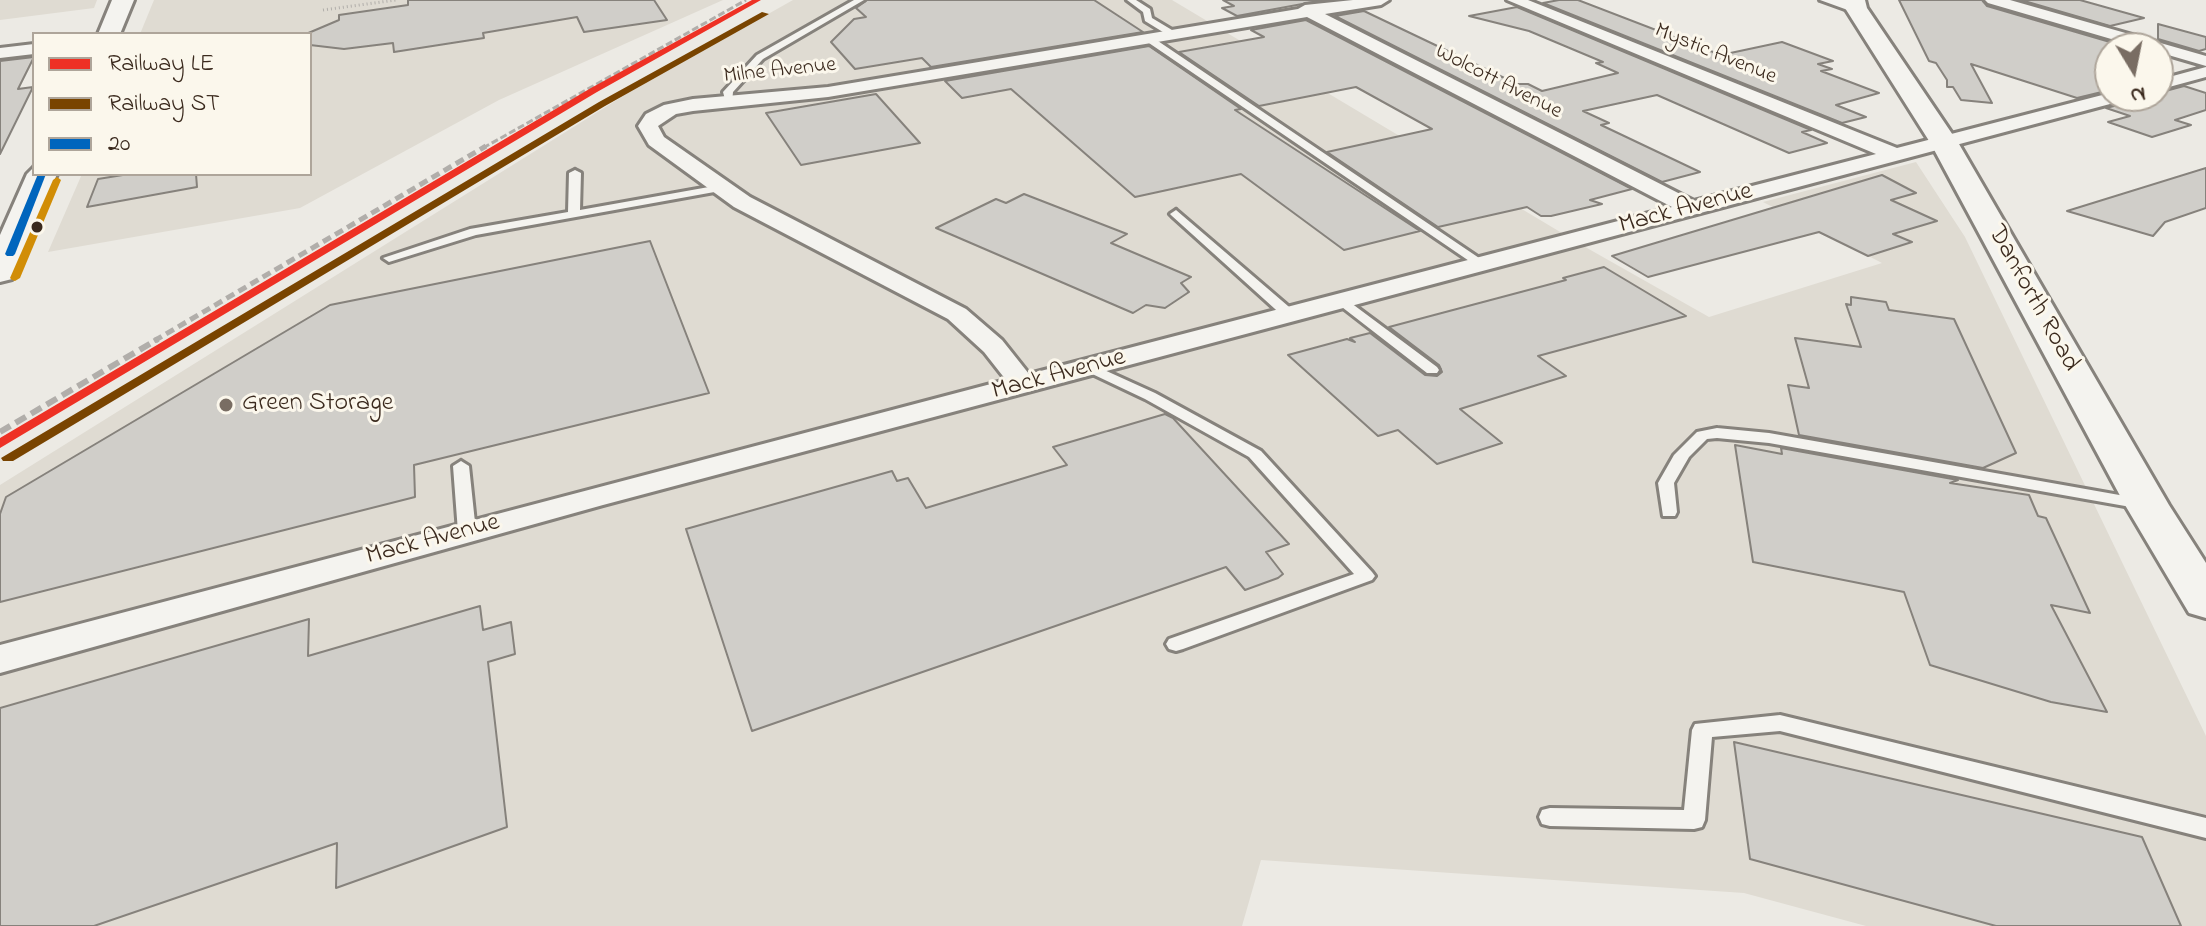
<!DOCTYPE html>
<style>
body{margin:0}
#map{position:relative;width:2206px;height:926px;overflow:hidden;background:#eceae4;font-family:"Indie Flower",sans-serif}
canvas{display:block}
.legend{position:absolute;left:32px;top:32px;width:280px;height:144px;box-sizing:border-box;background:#fbf7ec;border:2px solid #aea59a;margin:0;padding:10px 14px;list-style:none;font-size:24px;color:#3b2a1e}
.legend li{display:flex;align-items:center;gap:16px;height:40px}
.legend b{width:40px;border:2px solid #aea59a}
.north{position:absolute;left:2094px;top:32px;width:80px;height:80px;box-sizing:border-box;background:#fbf7ec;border:2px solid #aea59a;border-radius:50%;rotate:170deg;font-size:22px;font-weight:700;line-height:32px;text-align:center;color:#3b2a1e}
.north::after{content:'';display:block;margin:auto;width:28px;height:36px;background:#796d63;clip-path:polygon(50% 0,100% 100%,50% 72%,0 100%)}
</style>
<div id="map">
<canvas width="2206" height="926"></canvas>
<ul class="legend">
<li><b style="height:10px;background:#ee3124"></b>Railway LE</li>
<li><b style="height:10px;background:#794400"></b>Railway ST</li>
<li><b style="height:10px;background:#0065bd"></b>20</li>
</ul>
<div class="north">N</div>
</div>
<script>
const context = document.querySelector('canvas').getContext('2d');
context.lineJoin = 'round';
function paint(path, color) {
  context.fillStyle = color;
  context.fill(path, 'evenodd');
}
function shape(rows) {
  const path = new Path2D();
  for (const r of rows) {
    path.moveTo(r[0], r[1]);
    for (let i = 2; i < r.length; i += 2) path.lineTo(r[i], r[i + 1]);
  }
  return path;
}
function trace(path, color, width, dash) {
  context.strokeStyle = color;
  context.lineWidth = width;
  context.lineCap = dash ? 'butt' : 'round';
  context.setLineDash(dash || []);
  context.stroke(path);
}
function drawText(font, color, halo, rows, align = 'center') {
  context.font = font + ' "Indie Flower",sans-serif';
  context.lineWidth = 6;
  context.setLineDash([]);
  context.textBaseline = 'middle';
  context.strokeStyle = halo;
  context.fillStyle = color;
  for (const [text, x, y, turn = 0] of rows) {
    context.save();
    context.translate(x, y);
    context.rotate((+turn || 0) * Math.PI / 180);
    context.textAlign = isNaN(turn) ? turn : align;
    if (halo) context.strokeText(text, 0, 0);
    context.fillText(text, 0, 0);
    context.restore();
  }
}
paint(shape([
 [0,0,97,0,94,8,0,20],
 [154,0,723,0,499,100,300,208,48,252,82,174,310,174,310,34,140,34],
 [793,0,1172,0,1587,248,1709,317,1882,263,1763,202,1916,162,1965,237,2206,736,2206,926,1866,926,1744,893,1261,860,1242,926,0,926,0,485,628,93]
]), '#dfdbd2');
const building = shape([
 [408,0,654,0,667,20,584,32,577,17,483,33,484,38,394,52,393,43,344,49,310,45,310,34,306,34,339,20,339,15,408,5,408,0],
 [867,0,1094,0,1143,32,931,67,922,58,855,69,831,42,854,19,866,17,856,8,867,0],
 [1223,0,1324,0,1237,16,1222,8,1234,6,1223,0],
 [1559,0,1578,0,1721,55,1782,42,1833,61,1818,64,1832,69,1821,71,1879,93,1836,105,1866,117,1842,123,1543,3,1559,0],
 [1899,0,1982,0,1987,6,2110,42,2110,90,2077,98,1971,64,1992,103,1961,100,1953,87,1947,87,1947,80,1936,63,1929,61,1899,0],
 [2021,0,2080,0,2144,18,2110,26,2021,0],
 [1517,7,1811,130,1802,132,1827,143,1789,153,1657,95,1583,111,1609,123,1601,125,1700,172,1662,182,1335,16,1364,11,1517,84,1528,84,1542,91,1618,73,1596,63,1603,62,1529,31,1469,16,1517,7],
 [1306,20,1632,189,1590,200,1602,204,1551,216,1541,216,1527,207,1438,227,1327,152,1432,129,1356,87,1259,106,1179,52,1264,37,1251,30,1306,20],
 [2158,24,2206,37,2206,49,2199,51,2158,39,2158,24],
 [1149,46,1241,109,1235,110,1420,231,1344,250,1241,174,1135,197,1011,89,962,98,945,81,1149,46],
 [34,57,18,89,33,87,0,154,0,61,34,57],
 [2184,86,2206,93,2206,110,2175,120,2191,125,2152,137,2108,122,2130,116,2106,108,2126,103,2131,96,2158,96,2158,93,2184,86],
 [876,94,920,143,801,165,766,113,876,94],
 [2206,168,2206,208,2165,222,2153,236,2067,211,2206,168],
 [129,174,196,174,197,187,87,207,98,179,129,174],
 [1882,175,1916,193,1891,200,1937,221,1893,234,1912,242,1868,256,1819,232,1648,277,1612,256,1882,175],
 [1024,194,1127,234,1111,243,1191,277,1181,283,1189,292,1165,308,1146,305,1133,313,936,228,996,199,1006,203,1024,194],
 [650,241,709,393,414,465,415,497,0,602,0,514,6,497,330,305,650,241],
 [1604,267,1686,316,1538,356,1566,376,1460,409,1502,443,1437,464,1398,430,1378,436,1288,355,1347,339,1355,342,1350,338,1370,333,1425,375,1437,376,1442,372,1439,365,1389,327,1566,280,1563,278,1604,267],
 [1851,297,1886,302,1889,310,1954,319,2016,453,1983,468,1799,435,1788,385,1809,388,1795,338,1861,347,1846,304,1851,305,1851,297],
 [1165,414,1173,418,1289,544,1266,552,1283,574,1278,578,1245,590,1226,567,752,731,686,529,892,471,897,481,908,478,926,508,1067,465,1053,447,1165,414],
 [1735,445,1782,454,1781,448,1958,480,1950,483,2029,495,2038,516,2046,518,2090,613,2051,605,2107,712,2051,702,1930,665,1904,592,1753,562,1735,445],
 [480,606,483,630,511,622,515,654,488,662,507,827,336,888,337,843,94,926,0,926,0,708,309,619,308,656,480,606],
 [1734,742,2142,837,2181,926,1996,926,1750,859,1734,742]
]);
paint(building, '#d0cec9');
trace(building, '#86827c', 2);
const service = shape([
 [854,0,864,0,763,59,733,92,732,103,726,103,723,92,757,55,854,0],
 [1127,0,1136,0,1150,9,1152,18,1177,33,1177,37,1171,37,1145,21,1143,12,1127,0],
 [1146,37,1152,37,1488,264,1482,268,1478,267,1146,41,1146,37],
 [575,170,581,173,580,210,720,185,726,188,720,191,476,235,389,262,383,258,470,229,568,212,569,173,575,170],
 [1176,210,1295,312,1295,318,1285,318,1172,216,1170,214,1176,210],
 [1343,297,1437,367,1439,370,1437,373,1427,373,1338,304,1336,301,1343,297],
 [1091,364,1155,393,1261,451,1372,572,1375,576,1372,580,1183,649,1176,651,1169,649,1166,644,1169,639,1354,574,1249,457,1145,399,1086,371,1084,368,1091,364],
 [1717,428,1769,433,2142,499,2150,504,2142,509,1769,443,1717,438,1707,439,1689,457,1674,483,1677,512,1675,516,1663,516,1658,483,1674,455,1697,432,1717,428],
 [461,461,469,466,476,532,467,538,458,532,453,466,461,461],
 [1780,715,2206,818,2206,838,1780,731,1712,737,1705,820,1702,827,1694,829,1550,826,1542,824,1539,817,1542,810,1550,808,1684,810,1692,730,1695,724,1780,715]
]);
const minor = shape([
 [1353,0,1389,0,1381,5,1325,14,1694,201,1876,154,1507,0,1528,0,1897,148,2110,93,2110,96,2128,96,2125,100,603,505,0,673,0,645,1006,380,984,352,948,319,734,207,649,145,638,126,646,114,664,105,693,99,828,87,1298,9,1305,5,1353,0],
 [1307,17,1672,207,1029,374,1002,340,966,309,750,197,664,137,658,126,676,114,693,111,828,97,1307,17],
 [1820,0,1845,0,1864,8,1856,13,1820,0],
 [1985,0,2010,0,2206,56,2206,66,2158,52,2158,48,2142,48,1988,3,1985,0],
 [34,44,34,54,0,58,0,48,34,44],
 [2206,67,2206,77,2158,90,2158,80,2206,67]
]);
const secondary = shape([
 [112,0,134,0,120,34,98,34,112,0],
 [1843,0,1865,0,1867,8,1959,144,2169,505,2206,563,2206,618,2189,613,2125,505,1931,144,1845,8,1843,0],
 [34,167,34,174,57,174,17,272,12,279,0,282,0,235,27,174,34,167]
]);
trace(service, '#86827c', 6);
trace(minor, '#86827c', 6);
trace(secondary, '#86827c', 6);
trace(shape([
 [323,10,396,0]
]), '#b1aeaa', 3, [1, 3]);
paint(service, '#f4f3ef');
paint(minor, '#f4f3ef');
paint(secondary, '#f4f3ef');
trace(shape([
 [483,148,746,0]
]), '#b1aeaa', 3, [7, 3]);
trace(shape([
 [154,341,486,146]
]), '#b1aeaa', 5, [9, 5]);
trace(shape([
 [0,432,158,339]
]), '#b1aeaa', 6, [12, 6]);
paint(shape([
 [38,174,46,174,15,254,13,256,7,256,5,254,38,174]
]), '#0065bd');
paint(shape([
 [57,177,61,180,20,278,15,281,12,280,10,278,53,180,57,177]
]), '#d18d06');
paint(shape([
 [752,0,761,0,597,92,0,448,0,438,591,88,752,0]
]), '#ee3124');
paint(shape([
 [762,12,769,14,605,106,13,461,3,461,1,458,599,102,762,12]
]), '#794400');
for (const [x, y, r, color] of [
 [37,227,7,"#3b2a1e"],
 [226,405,8,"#796d63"]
]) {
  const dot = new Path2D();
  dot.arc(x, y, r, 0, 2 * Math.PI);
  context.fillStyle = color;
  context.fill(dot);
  trace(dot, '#fbf7ec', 3);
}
drawText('22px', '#3b2a1e', '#fbf7ec', [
 ["Mystic Avenue",1715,55,22],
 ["Milne Avenue",780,72,-6],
 ["Wolcott Avenue",1498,83,27]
]);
drawText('26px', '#3b2a1e', '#fbf7ec', [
 ["Mack Avenue",1686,210,-15],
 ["Danforth Road",2032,299,61],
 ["Mack Avenue",1059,376,-15],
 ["Mack Avenue",433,541,-15]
]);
drawText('26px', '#3b2a1e', '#fbf7ec', [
 ["Green Storage",242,405]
], 'left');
</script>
